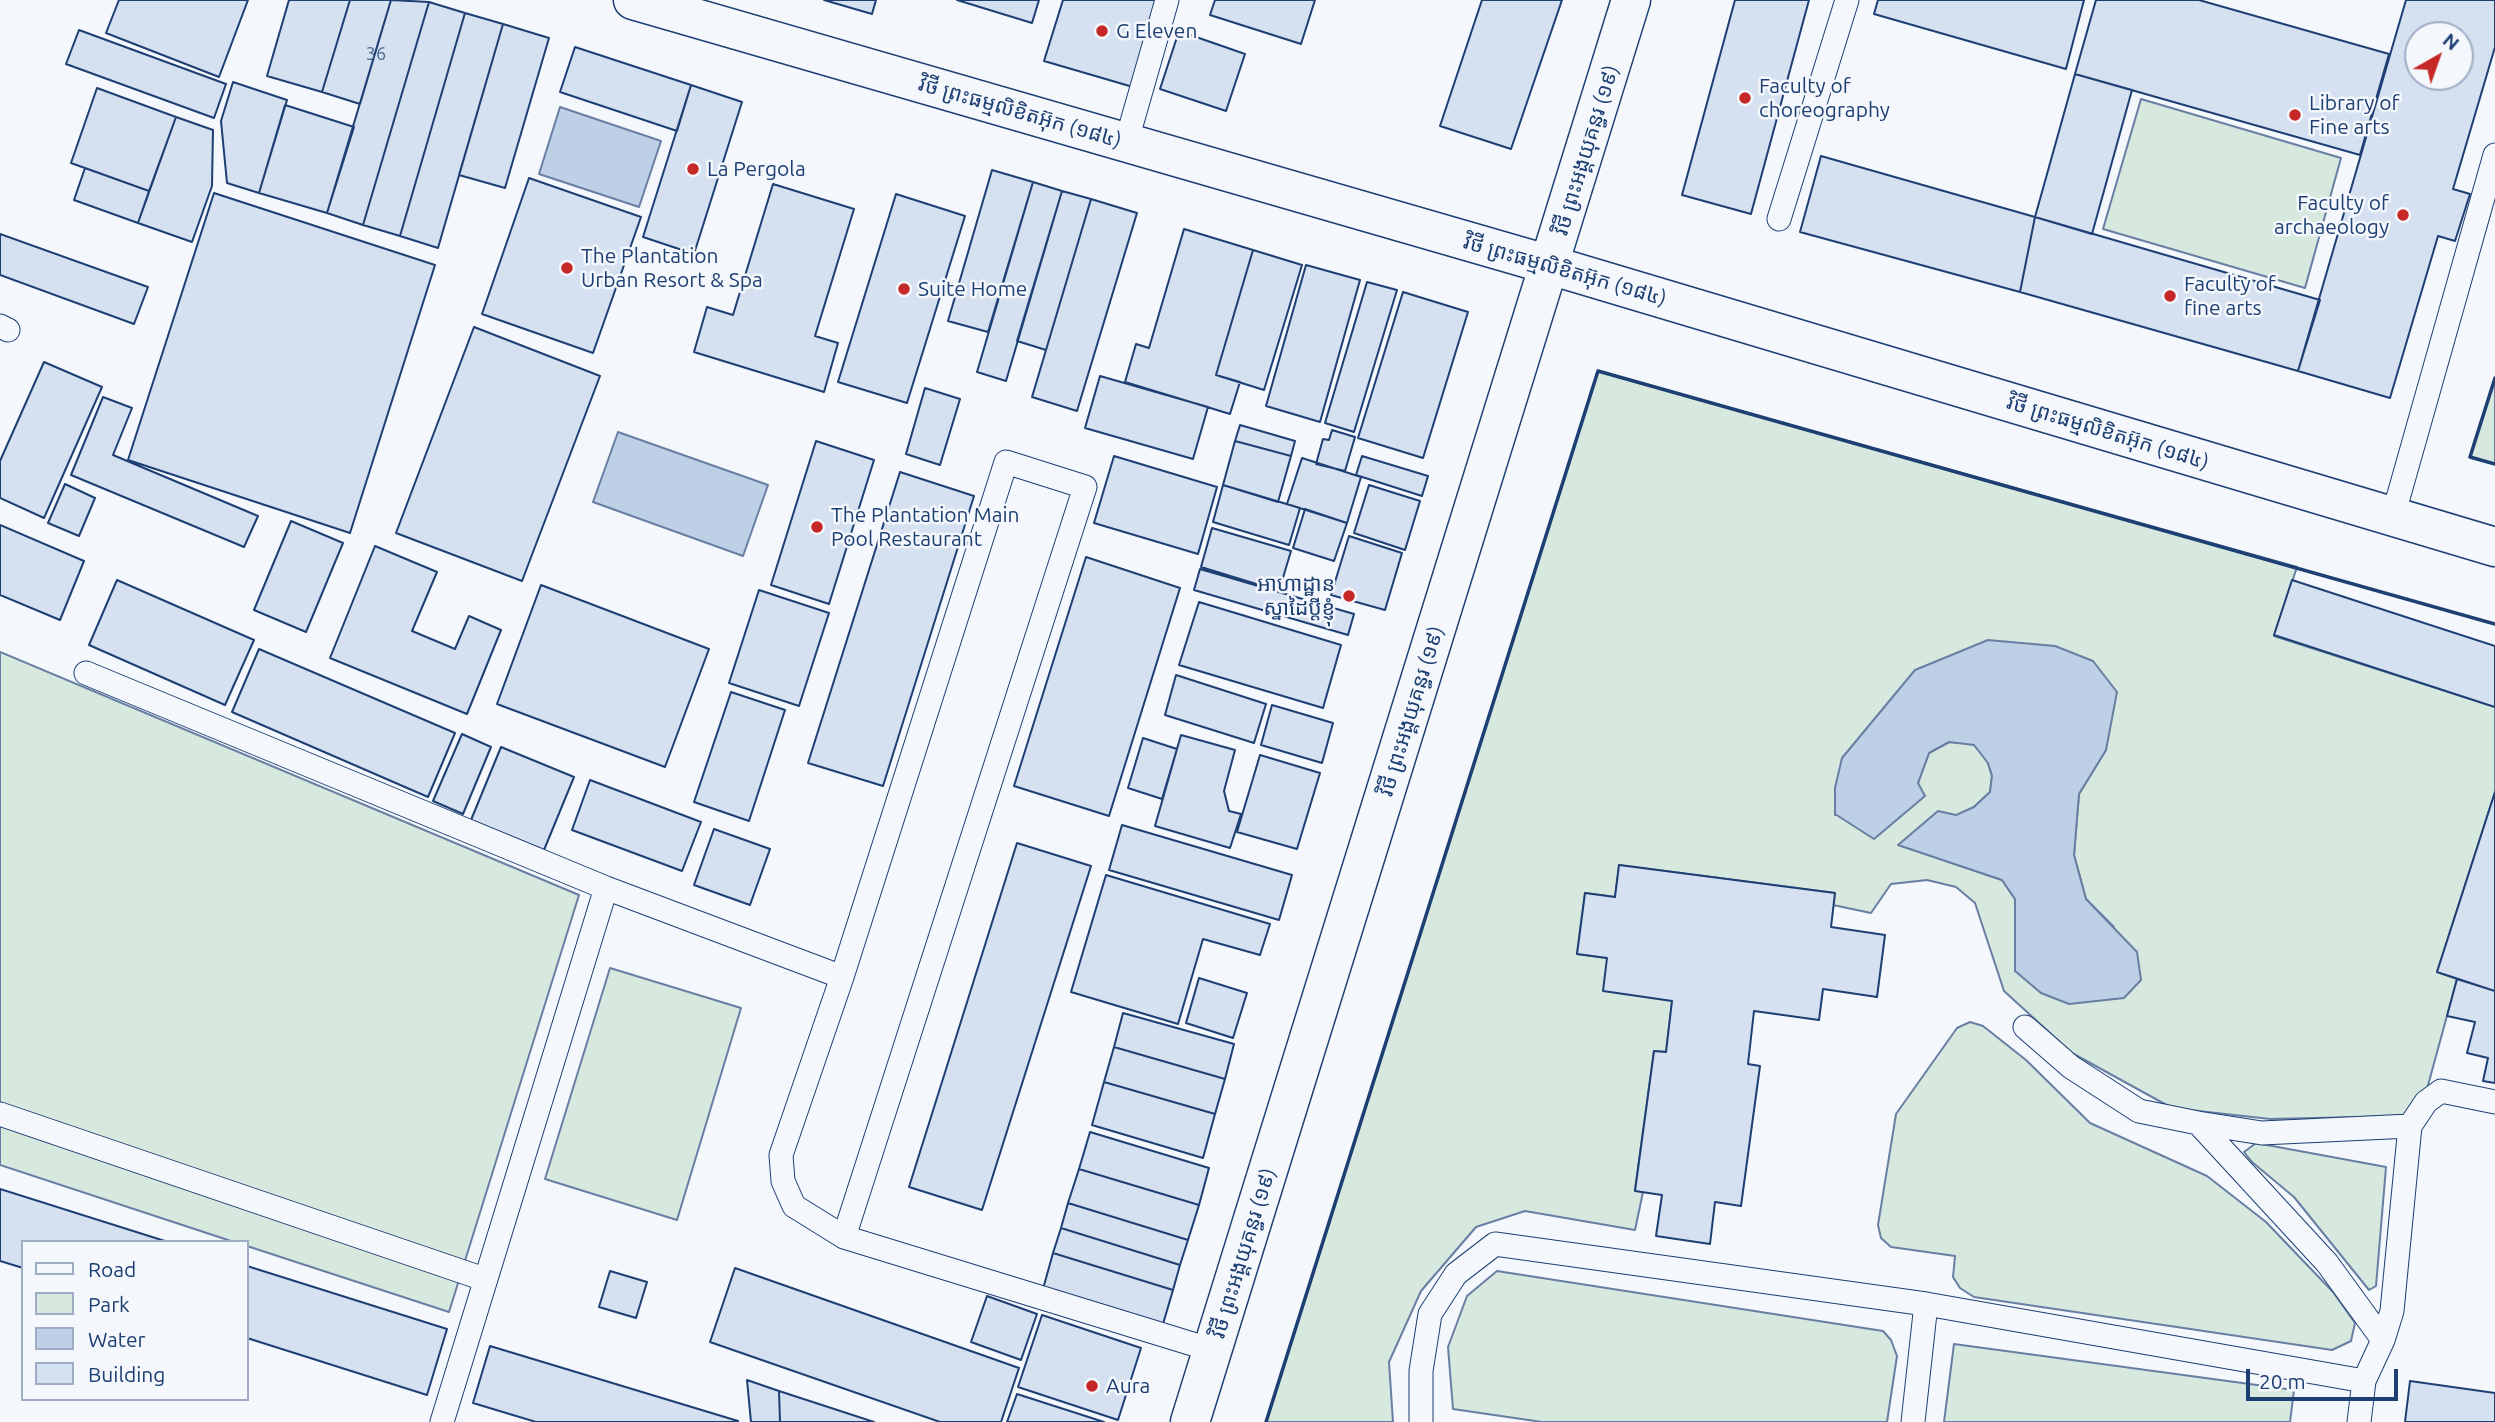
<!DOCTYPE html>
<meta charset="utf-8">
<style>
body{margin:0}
#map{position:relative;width:2495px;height:1422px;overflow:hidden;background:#f4f7fb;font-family:Ubuntu,sans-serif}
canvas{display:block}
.legend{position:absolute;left:21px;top:1240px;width:228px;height:161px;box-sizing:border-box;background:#f4f7fb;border:2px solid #9eadc5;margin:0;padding:9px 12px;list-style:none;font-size:21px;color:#1d3f73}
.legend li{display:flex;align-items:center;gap:14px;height:35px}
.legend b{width:35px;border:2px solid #9eadc5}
.north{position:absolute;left:2404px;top:21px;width:70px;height:70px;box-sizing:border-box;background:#f4f7fb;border:2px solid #9eadc5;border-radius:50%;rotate:40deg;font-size:19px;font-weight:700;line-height:28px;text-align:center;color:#1d3f73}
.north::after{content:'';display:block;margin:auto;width:24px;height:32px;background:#c62828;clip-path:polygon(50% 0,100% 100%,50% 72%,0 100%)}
.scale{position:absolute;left:2246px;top:1369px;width:152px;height:32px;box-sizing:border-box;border:4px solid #1d3f73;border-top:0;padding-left:9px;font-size:21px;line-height:24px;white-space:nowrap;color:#1d3f73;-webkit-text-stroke:5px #f4f7fb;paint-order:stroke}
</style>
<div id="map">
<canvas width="2495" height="1422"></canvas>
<ul class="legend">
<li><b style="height:9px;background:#f4f7fb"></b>Road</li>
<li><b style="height:19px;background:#d7e8df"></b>Park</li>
<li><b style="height:19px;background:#bed0e5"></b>Water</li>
<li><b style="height:19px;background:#d5e0f0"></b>Building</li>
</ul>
<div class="north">N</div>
<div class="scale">20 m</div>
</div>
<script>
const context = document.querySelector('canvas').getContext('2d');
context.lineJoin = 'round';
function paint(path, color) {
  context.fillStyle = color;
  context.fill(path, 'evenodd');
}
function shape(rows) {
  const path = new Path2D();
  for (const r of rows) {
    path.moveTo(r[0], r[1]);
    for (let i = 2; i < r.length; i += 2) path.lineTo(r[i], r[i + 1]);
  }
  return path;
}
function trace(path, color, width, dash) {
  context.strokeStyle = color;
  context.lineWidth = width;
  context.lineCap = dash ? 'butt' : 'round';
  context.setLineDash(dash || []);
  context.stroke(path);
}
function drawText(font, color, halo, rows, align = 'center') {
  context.font = font + ' Ubuntu,"Noto Sans Khmer",sans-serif';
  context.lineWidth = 5;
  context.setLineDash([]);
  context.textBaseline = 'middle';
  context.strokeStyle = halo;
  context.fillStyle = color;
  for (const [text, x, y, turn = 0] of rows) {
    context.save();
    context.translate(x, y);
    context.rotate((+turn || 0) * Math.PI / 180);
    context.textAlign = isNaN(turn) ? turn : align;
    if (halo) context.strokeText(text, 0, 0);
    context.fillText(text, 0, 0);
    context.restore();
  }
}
const green = shape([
 [2141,99,2341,158,2305,288,2103,229,2141,99],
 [1598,371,2297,567,2274,636,2495,707,2495,792,2437,972,2457,979,2427,1089,2403,1116,2270,1119,2172,1108,2072,1053,2004,991,1975,903,1956,887,1927,880,1891,884,1871,913,1833,905,1835,893,1619,865,1615,897,1585,893,1577,954,1607,958,1672,1001,1666,1052,1654,1051,1635,1190,1643,1192,1635,1230,1525,1211,1476,1227,1421,1291,1389,1362,1393,1422,1266,1422,1598,371],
 [2055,646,2106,750,2079,794,2074,855,2086,899,2114,927,2015,971,2015,899,2002,880,1899,845,1974,807,1990,792,1992,776,1988,763,1974,744,1949,742,1929,753,1918,783,1835,815,2055,646],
 [2495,378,2495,464,2470,457,2495,378],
 [0,652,579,895,449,1312,247,1246,247,1242,234,1242,0,1165,0,652],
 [610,968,741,1008,677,1220,545,1179,610,968],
 [1970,1022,1983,1026,2026,1060,2090,1123,2207,1176,2266,1222,2333,1292,2355,1323,2351,1341,2332,1350,1974,1297,1960,1288,1953,1277,1955,1256,1891,1247,1881,1238,1878,1225,1896,1114,1957,1028,1970,1022],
 [2256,1143,2386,1167,2376,1286,2369,1290,2294,1197,2252,1162,2244,1152,2256,1143],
 [1497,1271,1883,1331,1891,1340,1897,1356,1887,1422,1542,1422,1453,1409,1448,1347,1467,1296,1497,1271],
 [1954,1344,2294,1390,2290,1422,1944,1422,1954,1344]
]);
paint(green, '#d7e8df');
trace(green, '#687fa3', 2);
const water = shape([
 [560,107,661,141,639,207,539,174,560,107],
 [618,432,768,485,743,556,593,502,618,432],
 [1988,640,2055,646,2093,661,2117,692,2106,750,2079,794,2074,855,2086,899,2137,952,2141,980,2124,998,2069,1004,2041,993,2015,971,2015,899,2002,880,1898,845,1938,811,1956,815,1974,807,1990,792,1992,776,1988,763,1974,745,1949,742,1929,753,1918,783,1925,796,1874,839,1835,814,1835,788,1842,758,1915,670,1988,640]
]);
paint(water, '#bed0e5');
trace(water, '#687fa3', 2);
const building = shape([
 [119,0,248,0,219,77,106,33,119,0],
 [289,0,350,0,322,92,267,76,289,0],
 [350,0,391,0,360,104,322,92,350,0],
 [391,0,429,2,363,225,327,213,391,0],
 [824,0,876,0,872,14,824,0],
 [957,0,1039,0,1032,23,957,0],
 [1063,0,1159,0,1133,87,1044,61,1063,0],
 [1215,0,1315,0,1301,44,1210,15,1215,0],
 [1482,0,1562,0,1511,149,1440,126,1482,0],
 [1735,0,1809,0,1751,214,1682,195,1735,0],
 [1878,0,2084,0,2066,69,1874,14,1878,0],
 [2096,0,2199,0,2389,54,2360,155,2075,74,2096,0],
 [2406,0,2495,0,2495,47,2453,189,2470,194,2455,241,2438,236,2390,398,2298,371,2406,0],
 [2418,35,2460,35,2460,77,2418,77,2418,35],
 [429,2,465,13,400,236,363,225,429,2],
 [465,13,503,24,438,248,400,236,465,13],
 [503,24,549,38,505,188,459,175,503,24],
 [79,30,226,84,214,118,66,64,79,30],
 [1179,31,1245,54,1226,111,1160,89,1179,31],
 [575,47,691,85,677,131,560,92,575,47],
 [2075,74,2132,90,2092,234,2035,217,2075,74],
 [233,82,287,100,259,193,227,183,221,121,233,82],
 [691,85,742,102,694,254,643,237,691,85],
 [97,88,176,117,149,191,71,163,97,88],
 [285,105,354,127,327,213,259,193,285,105],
 [176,117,213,130,212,186,192,242,138,223,176,117],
 [1821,156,2035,217,2020,292,1800,232,1821,156],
 [85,168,149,191,138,223,74,200,85,168],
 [992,170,1033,182,988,332,948,321,992,170],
 [529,178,641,217,593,353,482,314,529,178],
 [1033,182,1062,191,1006,381,977,372,1033,182],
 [773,184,854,209,815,336,838,343,824,392,694,352,707,307,733,315,773,184],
 [1062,191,1091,199,1046,350,1017,341,1062,191],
 [214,193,435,265,350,533,128,460,214,193],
 [896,194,965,216,907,403,838,382,896,194],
 [1091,199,1137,213,1077,411,1032,397,1091,199],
 [2035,217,2320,300,2298,371,2020,292,2035,217],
 [1184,229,1253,250,1216,375,1240,382,1230,414,1125,382,1136,344,1149,348,1184,229],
 [0,234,148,287,134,324,0,275,0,234],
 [1253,250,1302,265,1264,390,1216,375,1253,250],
 [1306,265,1360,280,1320,422,1266,406,1306,265],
 [1367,282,1397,290,1354,432,1325,423,1367,282],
 [1403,292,1468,312,1423,458,1358,438,1403,292],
 [474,327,600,376,522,581,396,533,474,327],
 [44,362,102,387,44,518,0,498,0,461,44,362],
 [1100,376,1208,407,1193,459,1085,428,1100,376],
 [925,388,960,399,940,465,906,454,925,388],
 [103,397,132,408,113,455,258,516,244,547,71,475,103,397],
 [1240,425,1295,441,1291,456,1235,441,1240,425],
 [1332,430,1355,437,1345,471,1316,464,1323,439,1329,440,1332,430],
 [816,441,874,460,829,604,771,585,816,441],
 [1235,441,1291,456,1278,502,1223,485,1235,441],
 [1114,456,1217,487,1198,554,1094,523,1114,456],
 [1362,456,1428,476,1422,496,1356,475,1362,456],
 [1302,458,1361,477,1347,523,1287,504,1302,458],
 [900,472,974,496,883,786,808,763,900,472],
 [65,484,95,498,79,536,48,523,65,484],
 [1223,485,1300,508,1289,545,1213,522,1223,485],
 [1369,485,1420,501,1405,550,1354,533,1369,485],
 [1305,509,1347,523,1334,561,1293,548,1305,509],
 [291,521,343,543,306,632,254,610,291,521],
 [0,525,84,561,60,620,0,595,0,525],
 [1212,528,1291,551,1279,591,1201,567,1212,528],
 [1349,536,1402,553,1385,610,1331,595,1349,536],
 [375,546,437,572,412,631,455,649,469,616,501,630,467,714,330,658,375,546],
 [1086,557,1180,588,1109,816,1014,786,1086,557],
 [1200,569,1354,614,1348,635,1194,590,1200,569],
 [117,580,254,640,225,705,89,645,117,580],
 [2292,580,2495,646,2495,707,2274,635,2292,580],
 [541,585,709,649,665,767,497,704,541,585],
 [759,590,829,613,799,706,729,683,759,590],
 [1199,602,1341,645,1323,708,1179,665,1199,602],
 [259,649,455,733,428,797,232,712,259,649],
 [1176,675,1266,704,1254,743,1165,715,1176,675],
 [731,692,785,710,749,821,694,802,731,692],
 [1272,705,1333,723,1322,763,1261,745,1272,705],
 [462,734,491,747,463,814,433,801,462,734],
 [1181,735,1235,750,1224,791,1229,811,1241,814,1230,848,1155,826,1181,735],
 [1143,738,1177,749,1162,799,1128,788,1143,738],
 [501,747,574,777,544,850,471,820,501,747],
 [1260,755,1320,773,1297,849,1237,832,1260,755],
 [590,780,701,822,682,871,572,830,590,780],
 [2495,792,2495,991,2437,972,2495,792],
 [1122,825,1292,875,1279,920,1109,870,1122,825],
 [714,829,770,849,750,905,694,885,714,829],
 [1017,843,1091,866,982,1210,909,1187,1017,843],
 [1619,865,1835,893,1831,927,1885,935,1877,997,1823,989,1819,1020,1754,1011,1748,1064,1760,1066,1741,1206,1715,1202,1710,1244,1656,1236,1662,1195,1635,1191,1654,1051,1666,1052,1672,1001,1603,991,1607,958,1577,954,1585,893,1615,897,1619,865],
 [1106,875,1270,924,1260,955,1203,939,1178,1024,1071,992,1106,875],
 [1199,978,1247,993,1233,1038,1186,1023,1199,978],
 [2457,979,2495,991,2495,1083,2483,1081,2488,1058,2467,1053,2475,1022,2447,1016,2457,979],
 [1123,1013,1234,1044,1225,1079,1114,1047,1123,1013],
 [1114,1047,1225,1079,1215,1114,1104,1082,1114,1047],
 [1104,1082,1215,1114,1203,1158,1092,1125,1104,1082],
 [1090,1132,1209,1168,1199,1205,1079,1169,1090,1132],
 [1079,1169,1199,1205,1188,1240,1068,1203,1079,1169],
 [0,1189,168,1242,23,1242,23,1268,0,1261,0,1189],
 [1068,1203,1188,1240,1180,1265,1061,1228,1068,1203],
 [1061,1228,1180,1265,1173,1290,1053,1253,1061,1228],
 [1053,1253,1173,1290,1163,1324,1043,1289,1053,1253],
 [247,1266,447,1329,427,1395,247,1338,247,1266],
 [735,1268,1019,1368,1001,1422,940,1422,710,1342,735,1268],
 [610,1271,647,1282,636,1318,599,1307,610,1271],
 [987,1296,1037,1314,1021,1360,971,1342,987,1296],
 [1042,1315,1141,1348,1118,1420,1018,1387,1042,1315],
 [490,1346,738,1421,738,1422,536,1422,473,1403,490,1346],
 [747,1380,779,1391,780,1422,751,1422,747,1380],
 [2410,1381,2495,1393,2495,1422,2405,1422,2410,1381],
 [779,1391,874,1422,780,1422,779,1391],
 [1017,1394,1104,1422,1007,1422,1017,1394]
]);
paint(building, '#d5e0f0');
trace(building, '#1d3f73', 2);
const service = shape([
 [1126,143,1167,0],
 [1779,219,1847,0],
 [0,326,8,330],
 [2393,516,2495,155],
 [86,673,606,888,842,977],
 [2025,1027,2071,1067,2139,1111,2198,1123,2327,1263,2383,1340],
 [0,1114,484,1279],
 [2198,1123,2262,1133,2410,1126],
 [844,1237,1085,487,1006,462,842,977,781,1155,783,1181,794,1206,844,1237,1212,1350],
 [442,1422,606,888],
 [1421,1422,1421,1371,1430,1314,1456,1274,1495,1244,1926,1304,2364,1381],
 [1913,1422,1926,1304],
 [2359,1422,2364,1381,2383,1340,2392,1311,2410,1126,2426,1102,2441,1091,2495,1102]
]);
const minor = shape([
 [1550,265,2495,547]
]);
const tertiary = shape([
 [633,0,1550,265],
 [1190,1422,1631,0]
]);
trace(service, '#1d3f73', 25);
trace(minor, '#1d3f73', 41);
trace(tertiary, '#1d3f73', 41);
trace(service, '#f4f7fb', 23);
trace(minor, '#f4f7fb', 38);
trace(tertiary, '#f4f7fb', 38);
trace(shape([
 [2495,378,2470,457,2495,464],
 [1266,1422,1598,371,2495,624]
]), '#1d3f73', 3.5);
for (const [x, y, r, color] of [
 [1102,31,7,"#c62828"],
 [1745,98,7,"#c62828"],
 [2295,115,7,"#c62828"],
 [693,169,7,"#c62828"],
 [2403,215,7,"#c62828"],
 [567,268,7,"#c62828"],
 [904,289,7,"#c62828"],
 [2170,296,7,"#c62828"],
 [817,527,7,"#c62828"],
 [1349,596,7,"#c62828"],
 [1092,1386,7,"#c62828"]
]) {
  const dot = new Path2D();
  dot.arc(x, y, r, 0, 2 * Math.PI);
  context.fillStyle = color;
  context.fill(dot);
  trace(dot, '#f4f7fb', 2.5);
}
drawText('18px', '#4b6792', null, [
 ["36",376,54]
]);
drawText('21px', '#1d3f73', '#f4f7fb', [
 ["G Eleven",1116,31],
 ["Faculty of",1759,86],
 ["choreography",1759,110],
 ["Library of",2309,103],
 ["Fine arts",2309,127],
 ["La Pergola",707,169],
 ["Faculty of",2389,203,"right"],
 ["archaeology",2389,227,"right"],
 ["The Plantation",581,256],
 ["Urban Resort & Spa",581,280],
 ["Faculty of",2184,284],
 ["fine arts",2184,308],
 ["Suite Home",918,289],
 ["The Plantation Main",831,515],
 ["Pool Restaurant",831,539],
 ["អាហាដ្ឋាន",1335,584,"right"],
 ["ស្នាដៃប្ដីខ្ញុំ",1335,608,"right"],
 ["Aura",1106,1386]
], 'left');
drawText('21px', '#1d3f73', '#f4f7fb', [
 ["វិថី ព្រះធម្មលិខិតអ៊ុក (១៨៤)",1020,112,16],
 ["វិថី ព្រះអង្គយុគន្ធរ (១៩)",1586,150,-73],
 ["វិថី ព្រះធម្មលិខិតអ៊ុក (១៨៤)",1565,270,16],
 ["វិថី ព្រះធម្មលិខិតអ៊ុក (១៨៤)",2108,432,17],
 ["វិថី ព្រះអង្គយុគន្ធរ (១៩)",1411,711,-73],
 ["វិថី ព្រះអង្គយុគន្ធរ (១៩)",1243,1253,-73]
]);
</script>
